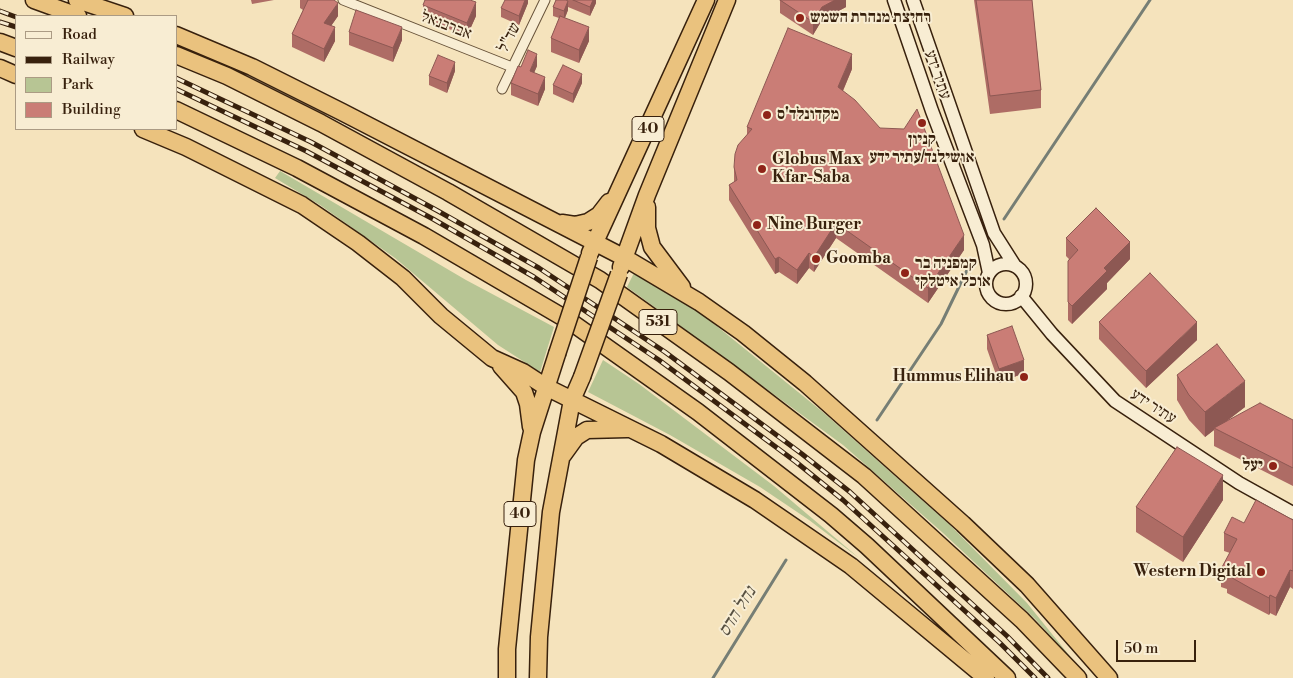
<!DOCTYPE html>
<meta charset="utf-8">
<style>
body{margin:0}
#map{position:relative;width:1293px;height:678px;overflow:hidden;background:#f5e3bc;font-family:"Libre Bodoni",serif}
canvas{display:block}
.legend{position:absolute;left:15px;top:15px;width:162px;height:115px;box-sizing:border-box;background:#f8edd3;border:1px solid #ab9b84;margin:0;padding:6px 9px;list-style:none;font-size:15px;color:#38210d}
.legend li{display:flex;align-items:center;gap:10px;height:25px}
.legend b{width:25px;border:1px solid #ab9b84}
.scale{position:absolute;left:1116px;top:640px;width:80px;height:22px;box-sizing:border-box;border:2px solid #38210d;border-top:0;padding-left:6px;font-size:15px;line-height:18px;white-space:nowrap;color:#38210d;-webkit-text-stroke:4px #f8edd3;paint-order:stroke}
</style>
<div id="map">
<canvas width="1293" height="678"></canvas>
<ul class="legend">
<li><b style="height:6px;background:#f8edd3"></b>Road</li>
<li><b style="height:6px;background:#38210d"></b>Railway</li>
<li><b style="height:14px;background:#b7c594"></b>Park</li>
<li><b style="height:14px;background:#ca7d76"></b>Building</li>
</ul>
<div class="scale">50 m</div>
</div>
<script>
const context = document.querySelector('canvas').getContext('2d');
context.lineJoin = 'round';
function paint(path, color) {
  context.fillStyle = color;
  context.fill(path, 'evenodd');
}
function shape(rows) {
  const path = new Path2D();
  for (const r of rows) {
    if (r.length === 3) {
      path.moveTo(r[0] + r[2], r[1]);
      path.arc(r[0], r[1], r[2], 0, 2 * Math.PI);
      continue;
    }
    path.moveTo(r[0], r[1]);
    for (let i = 2; i < r.length; i += 2) path.lineTo(r[i], r[i + 1]);
  }
  return path;
}
function trace(path, color, width, dash) {
  context.strokeStyle = color;
  context.lineWidth = width;
  context.lineCap = dash ? 'butt' : 'round';
  context.setLineDash(dash || []);
  context.stroke(path);
}
function drawText(font, color, halo, rows, align = 'center') {
  context.font = font + ' "Libre Bodoni","Frank Ruhl Libre",serif';
  context.lineWidth = 4;
  context.setLineDash([]);
  context.textBaseline = 'middle';
  context.strokeStyle = halo;
  context.fillStyle = color;
  for (const [text, x, y, turn = 0] of rows) {
    context.save();
    context.translate(x, y);
    context.rotate((+turn || 0) * Math.PI / 180);
    context.textAlign = isNaN(turn) ? turn : align;
    if (halo) context.strokeText(text, 0, 0);
    context.fillText(text, 0, 0);
    context.restore();
  }
}
paint(shape([
 [280,171,466,280,554,327,540,372,498,345,395,258,320,205,275,178],
 [635,271,703,315,824,413,950,525,1027,603,1077,665,1035,619,943,533,843,445,627,287],
 [603,360,639,384,774,486,859,558,809,520,760,487,670,435,588,392]
]), '#b7c594');
trace(shape([
 [1004,219,1150,0],
 [877,420,941,324,970,264],
 [713,678,786,560]
]), '#767e75', 3);
const street = shape([
 [343,0,512,67],
 [502,89,545,0]
]);
const secondary = shape([
 [894,0,932,111,983,245,989,273],
 [913,0,994,233,1015,266],
 [1006,284,20],
 [1021,296,1052,334,1115,401,1239,483,1293,513]
]);
const highway = shape([
 [34,0,78,16],
 [77,0,125,16],
 [176,35,252,67,342,112,625,258,699,302,743,333,805,383,963,524,1027,585,1109,678],
 [0,42,16,48],
 [176,55,227,76,321,123,448,192,600,280,729,372,864,476,1022,620,1078,678],
 [0,68,16,75],
 [176,110,297,168,424,236,571,322,698,412,831,515,867,546,1007,678],
 [143,129,186,147,302,205,358,243,403,278,441,316,492,358,523,372,546,387,661,444,755,500,851,566,986,678],
 [647,207,647,228,652,247,682,287],
 [562,223,575,225,588,222,599,215,609,202],
 [590,253,706,0],
 [621,267,647,195,727,0],
 [501,366,524,392,528,404,531,427],
 [563,455,576,437,587,430,627,429],
 [507,678,507,649,526,460,532,432,557,354],
 [538,678,539,637,551,512,572,400,582,377]
]);
trace(street, '#675239', 11);
trace(secondary, '#38210d', 15);
trace(highway, '#38210d', 19);
trace(street, '#f8edd3', 9);
trace(secondary, '#f8edd3', 12);
trace(highway, '#eac27e', 16);
const rail = shape([
 [0,11,16,17],
 [0,22,16,27],
 [176,78,311,142,438,211,539,268,665,352,802,454,850,492,1007,636,1048,678],
 [176,89,306,151,433,219,534,277,659,360,796,462,843,500,1000,643,1035,678]
]);
trace(rail, '#38210d', 5);
trace(rail, '#f8edd3', 3, [9]);
const highwayBridge = shape([
 [557,354,589,257],
 [582,377,619,274]
]);
trace(highwayBridge, '#38210d', 19, []);
trace(highwayBridge, '#eac27e', 16);
paint(shape([
 [251,0,274,0,252,4],
 [300,0,334,0,338,16,331,26,335,41,324,62,292,47,292,34,303,10,300,8],
 [528,0,528,3,519,25,501,17,501,8],
 [556,0,596,0,596,3,590,16,568,7,568,10,565,18,589,41,579,63,551,52,551,38,559,18,553,16,553,7],
 [780,0,846,0,846,7,822,20,813,35,780,13],
 [974,0,1032,0,1041,90,1041,108,990,114],
 [423,5,476,16,467,36,423,19],
 [349,32,402,40,393,62,349,45],
 [537,66,534,72,545,89,538,106,511,95,511,83,521,67],
 [852,69,843,91,964,250,928,303,836,238,814,272,809,268,797,284,779,272,775,274,729,200,729,185,734,182,734,167,747,135,747,127],
 [455,71,447,93,429,85,429,76],
 [582,83,573,103,553,94,553,85],
 [1066,238,1130,259,1107,283,1107,289,1072,324,1068,320,1068,261,1069,259,1066,256],
 [1099,322,1197,340,1146,388,1099,339],
 [987,335,1024,373,999,383,987,349],
 [1177,375,1245,407,1227,421,1293,420,1293,486,1214,446,1214,430,1205,437,1189,420,1177,400],
 [1223,500,1183,562,1136,532,1136,507],
 [1293,520,1293,589,1290,587,1276,616,1270,613,1269,615,1227,593,1227,589,1221,587,1221,569,1230,553,1224,551,1224,533,1244,523]
]), '#ae6c65');
paint(shape([
 [525,0,528,0,528,3,519,25,519,16],
 [593,0,596,0,596,3,590,16,590,7],
 [835,0,846,0,846,7,822,20,813,35,813,22,822,7],
 [568,1,568,10,564,20,564,11],
 [476,2,476,16,467,36,467,23],
 [338,3,338,16,324,36,324,23],
 [335,27,335,41,324,62,324,49],
 [402,27,402,40,393,62,393,48],
 [589,27,589,41,579,63,579,50],
 [537,54,537,66,530,83,530,71],
 [852,54,852,69,838,102,838,87],
 [455,62,455,71,447,93,447,83],
 [582,74,582,83,573,103,573,94],
 [545,77,545,89,538,106,538,94],
 [836,223,836,238,814,272,814,257],
 [964,235,964,250,928,303,928,288],
 [1130,242,1130,259,1107,283,1107,289,1072,324,1072,306,1104,268],
 [809,253,809,268,797,284,797,270],
 [779,257,779,272,775,274,775,259],
 [1197,322,1197,340,1146,388,1146,371],
 [1024,360,1024,373,999,383,999,369],
 [1245,381,1245,407,1216,429,1214,428,1214,430,1205,437,1205,412],
 [1223,475,1223,500,1183,562,1183,537],
 [1290,570,1290,587,1276,616,1276,598],
 [1270,595,1270,613,1269,615,1269,598]
]), '#8d5853');
const building = shape([
 [308,0,334,0,338,3,324,23,335,27,324,49,292,34,308,0],
 [425,0,470,0,476,2,467,23,423,5,425,0],
 [505,0,525,0,519,16,501,8,505,0],
 [556,0,566,0,568,1,564,11,553,7,556,0],
 [573,0,593,0,590,7,573,0],
 [780,0,835,0,822,7,813,22,780,0],
 [976,0,1032,0,1041,90,990,96,976,0],
 [356,10,402,27,393,48,349,32,356,10],
 [560,16,589,27,579,50,551,38,560,16],
 [788,28,852,54,838,87,855,100,880,128,904,129,917,109,964,235,928,288,836,223,814,257,809,253,797,270,779,257,775,259,729,185,737,180,734,167,735,154,738,145,752,129,747,127,788,28],
 [528,50,537,54,530,71,545,77,538,94,511,83,518,66,521,67,528,50],
 [438,55,455,62,447,83,429,76,438,55],
 [563,65,582,74,573,94,553,85,563,65],
 [1096,208,1130,242,1104,268,1107,271,1072,306,1068,302,1068,261,1078,250,1066,238,1096,208],
 [1150,273,1197,322,1146,371,1099,322,1150,273],
 [1012,326,1024,360,999,369,987,335,1012,326],
 [1217,344,1245,381,1205,412,1189,395,1177,375,1217,344],
 [1260,403,1293,420,1293,468,1214,428,1260,403],
 [1177,447,1223,475,1183,537,1136,507,1177,447],
 [1256,500,1293,520,1293,571,1290,570,1276,598,1270,595,1269,598,1250,588,1227,575,1228,572,1221,569,1237,539,1224,533,1232,517,1244,523,1256,500]
]);
paint(building, '#ca7d76');
trace(building, '#8d5853', 1);
for (const [x, y, r, color] of [
 [800,18,5,"#8f2418"],
 [767,115,5,"#8f2418"],
 [922,123,5,"#8f2418"],
 [762,169,5,"#8f2418"],
 [757,225,5,"#8f2418"],
 [816,259,5,"#8f2418"],
 [905,273,5,"#8f2418"],
 [1024,377,5,"#8f2418"],
 [1273,466,5,"#8f2418"],
 [1261,572,5,"#8f2418"]
]) {
  const dot = new Path2D();
  dot.arc(x, y, r, 0, 2 * Math.PI);
  context.fillStyle = color;
  context.fill(dot);
  trace(dot, '#f8edd3', 2);
}
for (const [x, y, w] of [
 [648,129,32],
 [658,322,38],
 [520,514,32]
]) {
  const box = new Path2D();
  box.roundRect(x - w / 2, y - 12.5, w, 25, 4);
  context.fillStyle = '#f8edd3';
  context.fill(box);
  trace(box, '#38210d', 1);
}
drawText('bold 15px', '#38210d', null, [
 ["40",648,129],
 ["531",658,322],
 ["40",520,514]
]);
drawText('bold 16px', '#38210d', '#f8edd3', [
 ["רחיצת מנהרת השמש",810,18],
 ["מקדונלד'ס",777,115],
 ["קניון",922,140,"center"],
 ["אושילנד/עתיר ידע",922,158,"center"],
 ["Globus Max",772,160],
 ["Kfar-Saba",772,178],
 ["Nine Burger",767,225],
 ["Goomba",826,259],
 ["קמפניה בר",915,264],
 ["אוכל איטלקי",915,282],
 ["Hummus Elihau",1014,377,"right"],
 ["יעל",1263,466,"right"],
 ["Western Digital",1251,572,"right"]
], 'left');
drawText('16px', '#38210d', '#f8edd3', [
 ["אברבנאל",446,26,21],
 ["שד\"ל",510,38,-63],
 ["עתיר ידע",937,75,71],
 ["עתיר ידע",1153,407,33]
]);
drawText('italic 18px', '#575041', '#f8edd3', [
 ["נחל הדס",738,612,-58]
]);
</script>
